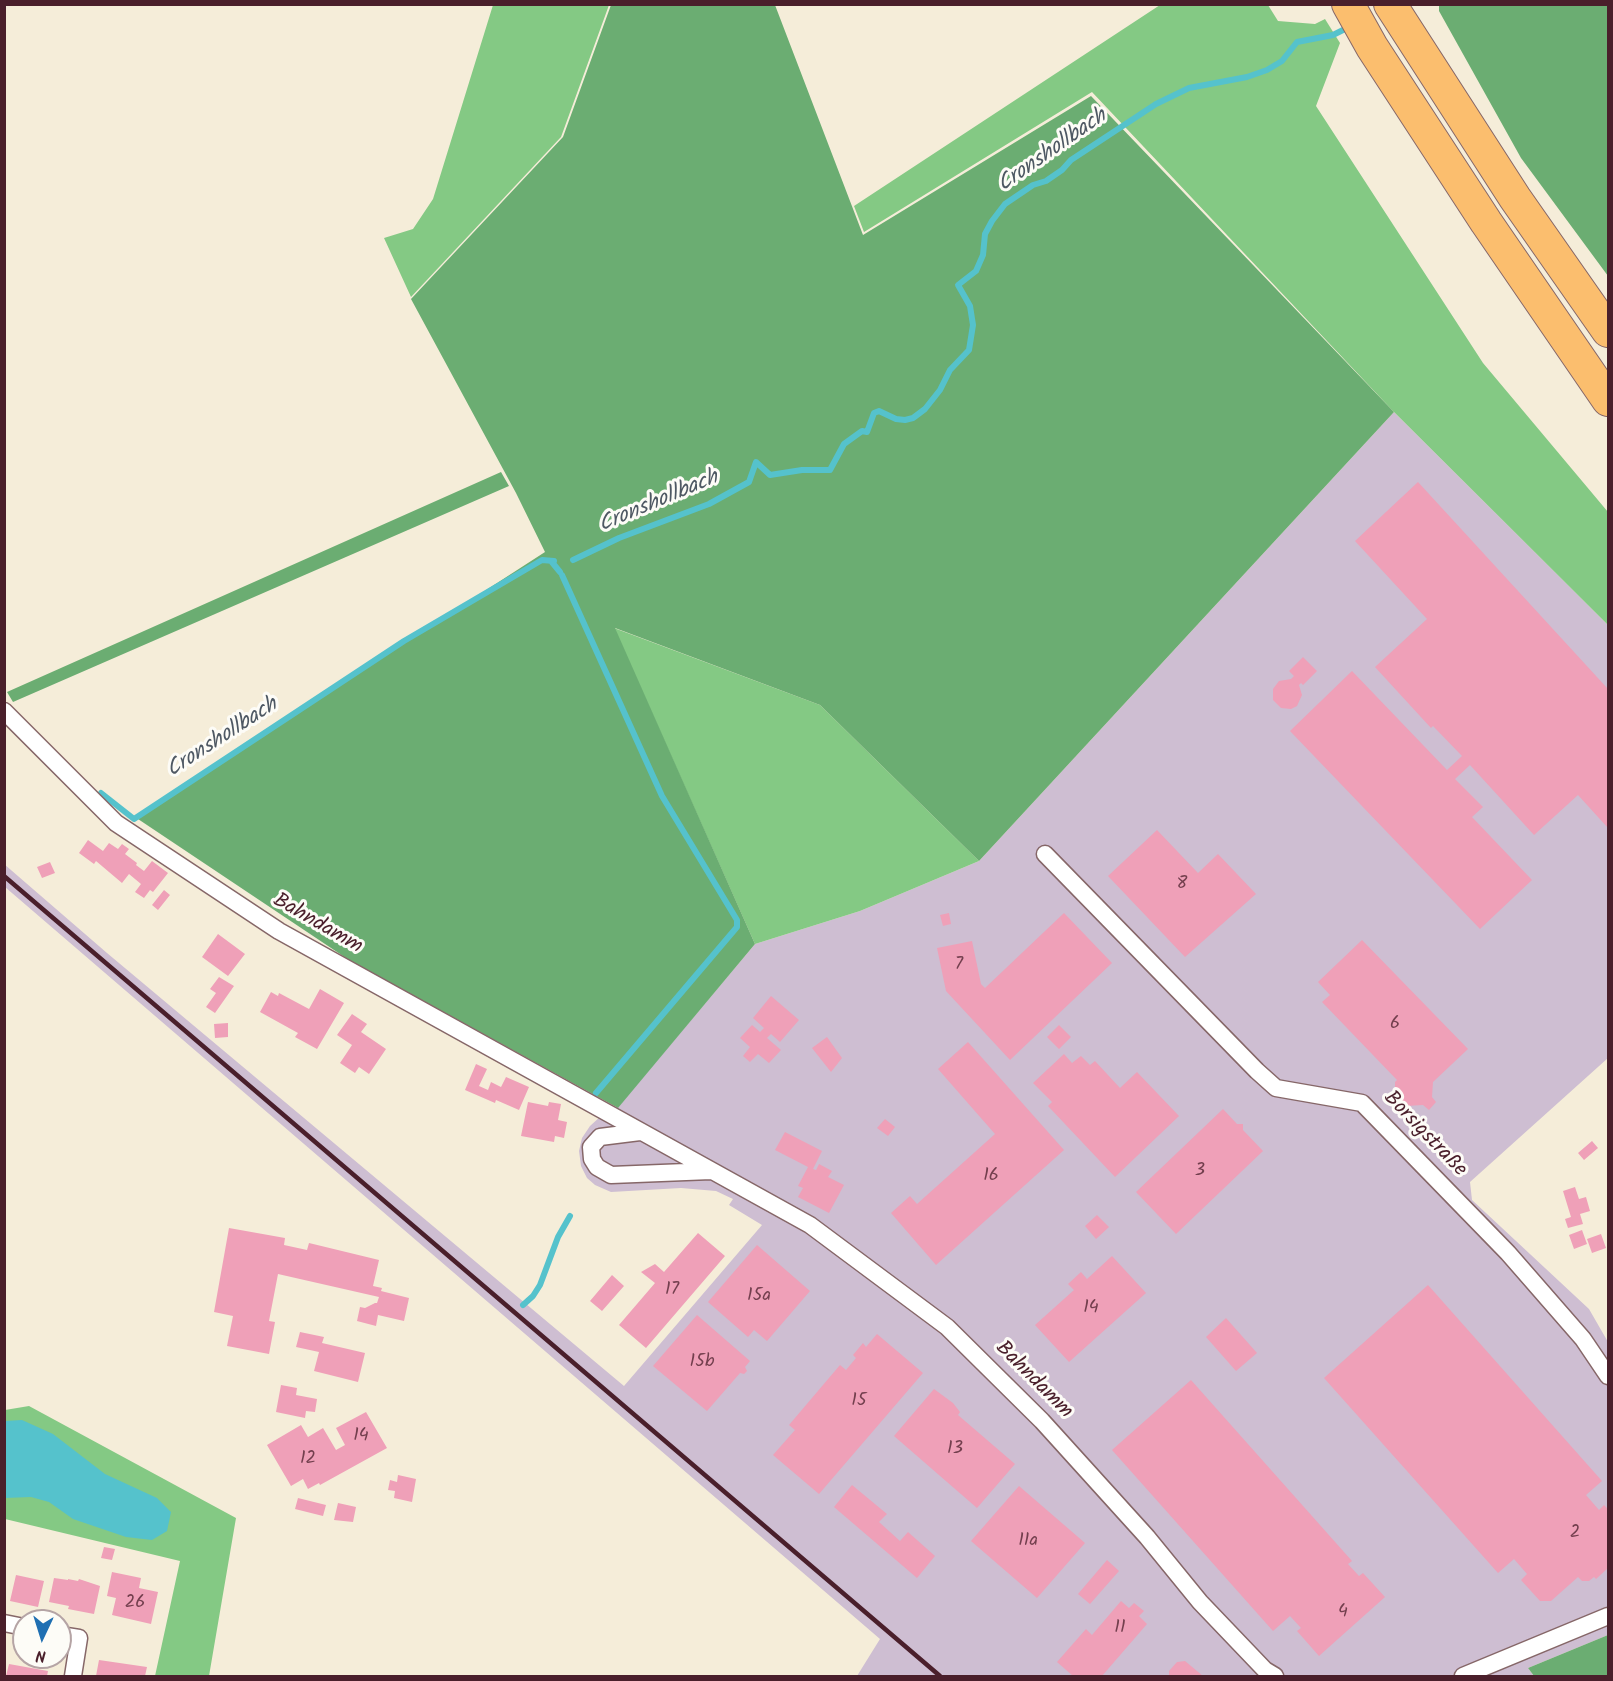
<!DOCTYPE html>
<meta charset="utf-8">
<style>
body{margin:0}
#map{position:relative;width:1613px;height:1681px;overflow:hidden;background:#f5edd9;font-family:Kalam,sans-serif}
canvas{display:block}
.frame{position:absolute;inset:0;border:6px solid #4a1f2b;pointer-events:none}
.north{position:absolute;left:12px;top:1609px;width:60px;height:60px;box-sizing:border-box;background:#fdfcf7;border:2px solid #b5a4a5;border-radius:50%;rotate:184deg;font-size:16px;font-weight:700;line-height:24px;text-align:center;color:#4a1f2b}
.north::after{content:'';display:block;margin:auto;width:21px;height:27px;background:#1f6fb2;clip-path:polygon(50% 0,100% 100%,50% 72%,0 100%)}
</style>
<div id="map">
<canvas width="1613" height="1681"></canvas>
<div class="frame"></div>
<div class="north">N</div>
</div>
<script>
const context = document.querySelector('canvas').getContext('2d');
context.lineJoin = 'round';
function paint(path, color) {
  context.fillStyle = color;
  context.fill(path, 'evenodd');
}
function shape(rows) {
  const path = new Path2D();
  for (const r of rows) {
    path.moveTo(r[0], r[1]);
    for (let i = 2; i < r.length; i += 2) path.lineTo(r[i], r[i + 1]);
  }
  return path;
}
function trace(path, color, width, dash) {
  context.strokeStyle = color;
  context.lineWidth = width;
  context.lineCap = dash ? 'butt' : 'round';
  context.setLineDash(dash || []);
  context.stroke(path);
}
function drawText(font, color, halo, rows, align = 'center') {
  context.font = font + ' Kalam,sans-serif';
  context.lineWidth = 6;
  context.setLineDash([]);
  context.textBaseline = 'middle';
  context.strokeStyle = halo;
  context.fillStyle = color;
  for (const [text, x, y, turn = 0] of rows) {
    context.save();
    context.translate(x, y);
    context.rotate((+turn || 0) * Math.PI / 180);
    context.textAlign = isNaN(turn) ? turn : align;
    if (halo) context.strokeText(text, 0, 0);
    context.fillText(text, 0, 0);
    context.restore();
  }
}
paint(shape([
 [1394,412,1608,625,1608,1058,1470,1182,1472,1200,1589,1309,1608,1342,1608,1635,1528,1668,1534,1676,857,1676,880,1639,5,887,4,864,107,953,624,1386,762,1225,729,1205,733,1199,716,1191,681,1188,611,1192,595,1185,587,1178,581,1166,579,1151,582,1138,590,1126,601,1116,618,1107,755,944,860,911,979,861]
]), '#cebed2');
paint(shape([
 [493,5,609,5,561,137,411,297,384,238,413,229,433,199],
 [1160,5,1268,5,1278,21,1315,24,1325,19,1340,43,1316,106,1483,363,1608,512,1608,625,1394,412,1092,92,864,232,854,206],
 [614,628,820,705,979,861,860,911,755,944],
 [29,1406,236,1518,209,1676,155,1676,180,1561,5,1519,5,1410]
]), '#84c984');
paint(shape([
 [611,5,775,5,863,235,1091,96,1394,412,979,861,820,705,615,628,755,944,618,1108,349,960,135,817,545,552,516,493,411,299,563,137],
 [1439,5,1608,5,1608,276,1521,158,1439,11],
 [501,472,509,486,13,702,7,692],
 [1608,1635,1608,1676,1534,1676,1528,1668]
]), '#6bad72');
paint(shape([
 [22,1420,53,1434,105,1474,157,1498,171,1512,167,1531,152,1540,126,1537,73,1519,49,1502,31,1497,5,1498,5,1421]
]), '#55c2cc');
trace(shape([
 [573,560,619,538,709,504,749,482,756,462,770,475,802,470,830,470,844,444,862,431,867,432,874,413,879,411,896,419,905,420,913,418,925,409,940,390,950,370,969,350,973,325,970,306,958,285,976,271,983,255,985,234,992,221,1005,204,1033,185,1046,181,1062,170,1071,160,1156,104,1189,88,1247,77,1267,70,1282,61,1297,42,1333,35,1349,27],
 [551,561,560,572],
 [562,575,662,796,737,920,737,927,596,1093],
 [101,793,134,819,404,641,542,560,554,561],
 [523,1305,533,1296,540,1285,558,1237,570,1216]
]), '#55c2cc', 6);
paint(shape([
 [1418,482,1608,689,1608,828,1578,795,1534,835,1470,765,1455,779,1483,807,1472,817,1532,880,1480,929,1290,731,1352,671,1447,770,1462,756,1433,726,1431,728,1375,667,1427,619,1355,541],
 [1303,657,1317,671,1303,685,1301,683,1299,685,1302,695,1297,706,1291,709,1281,708,1273,700,1273,689,1279,681,1291,679,1294,676,1289,671],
 [1157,830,1198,873,1218,854,1256,894,1185,957,1108,876],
 [88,840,103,851,109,843,118,849,122,844,129,849,125,854,137,863,136,865,144,871,152,861,168,873,153,892,150,890,144,898,135,892,141,884,129,874,122,883,96,861,94,864,79,853],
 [50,862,55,873,42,878,37,867],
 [164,890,170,895,158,910,152,905],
 [949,913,951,924,943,926,940,915],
 [1064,913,1112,963,1010,1060,946,991,937,948,972,941,981,984,985,988],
 [218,934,245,954,228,976,202,957],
 [1362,940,1468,1049,1433,1082,1432,1097,1436,1102,1429,1110,1423,1105,1406,1106,1395,1095,1395,1082,1397,1080,1322,1002,1330,995,1318,982],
 [219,977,234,986,215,1013,206,1007,216,993,210,989],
 [320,989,344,1003,317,1049,295,1037,298,1033,260,1012,271,992,278,996,279,993,309,1009],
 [771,996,799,1020,780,1042,771,1034,767,1038,781,1050,769,1063,758,1054,750,1062,743,1056,750,1047,740,1038,752,1025,760,1032,764,1028,753,1018],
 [352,1014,367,1024,361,1032,386,1049,369,1074,359,1067,355,1073,340,1063,352,1045,337,1035],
 [228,1023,228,1037,215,1038,214,1024],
 [1059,1025,1071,1037,1059,1049,1047,1037],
 [827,1037,842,1058,831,1072,812,1048],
 [968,1042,1064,1150,936,1265,891,1213,910,1196,917,1204,995,1134,938,1069],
 [1064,1054,1072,1063,1081,1056,1090,1065,1095,1061,1120,1088,1137,1072,1179,1116,1115,1177,1048,1106,1052,1102,1033,1083],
 [476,1064,487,1069,479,1086,488,1090,491,1082,501,1087,506,1077,529,1087,519,1110,496,1100,495,1103,465,1090],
 [528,1102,548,1106,549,1102,561,1104,558,1120,567,1122,564,1138,555,1136,554,1142,521,1136],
 [1223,1109,1237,1124,1243,1124,1243,1130,1263,1151,1176,1234,1136,1192],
 [885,1119,895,1127,888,1136,877,1128],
 [785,1132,822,1151,813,1169,816,1170,819,1164,832,1171,828,1177,844,1185,829,1213,798,1197,803,1188,798,1186,808,1167,775,1150],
 [1592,1141,1598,1148,1584,1160,1578,1153],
 [1575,1187,1579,1199,1586,1197,1590,1211,1580,1214,1583,1224,1568,1228,1565,1219,1571,1217,1563,1191],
 [1097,1215,1109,1227,1096,1239,1085,1226],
 [229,1228,285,1238,284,1245,307,1250,309,1243,379,1260,373,1286,382,1288,381,1291,409,1298,404,1321,378,1315,376,1326,357,1321,360,1307,365,1308,375,1303,377,1303,379,1297,278,1274,269,1321,275,1322,269,1354,227,1346,233,1316,214,1312],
 [1582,1230,1587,1244,1574,1249,1569,1235],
 [698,1233,725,1256,646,1348,619,1325,655,1283,641,1272,655,1264,664,1272],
 [1601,1234,1606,1248,1592,1253,1587,1239],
 [757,1245,810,1291,767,1341,754,1330,748,1337,708,1302],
 [1112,1256,1146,1293,1069,1362,1035,1325,1074,1290,1068,1284,1081,1272,1087,1279],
 [612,1275,624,1286,602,1311,590,1301],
 [1428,1285,1602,1481,1586,1495,1599,1510,1604,1505,1608,1509,1608,1568,1596,1579,1594,1577,1589,1581,1582,1581,1578,1577,1551,1601,1540,1601,1521,1580,1527,1574,1514,1559,1498,1573,1324,1378],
 [697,1315,750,1361,745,1367,747,1371,744,1374,740,1373,707,1411,653,1366],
 [1226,1318,1257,1353,1236,1371,1206,1337],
 [300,1332,324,1337,322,1343,365,1353,358,1382,314,1371,319,1352,296,1347],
 [877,1334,923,1373,819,1494,773,1455,795,1430,789,1425,840,1365,846,1370,856,1358,853,1355,863,1343,866,1347],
 [1191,1380,1352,1561,1348,1564,1359,1576,1363,1573,1385,1597,1319,1656,1297,1631,1301,1628,1290,1616,1273,1631,1112,1450],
 [281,1385,297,1388,296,1395,317,1399,315,1412,306,1411,305,1418,276,1412],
 [934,1389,953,1403,960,1412,958,1415,1015,1464,977,1508,894,1436],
 [366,1412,387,1448,320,1485,319,1483,308,1489,303,1479,291,1486,267,1445,301,1425,308,1437,323,1428,336,1450,345,1445,336,1428],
 [398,1475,416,1479,412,1502,394,1498,395,1491,388,1490,390,1480,397,1482],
 [852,1485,887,1514,879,1522,900,1541,908,1532,935,1556,917,1578,834,1507],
 [1019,1486,1085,1543,1037,1598,971,1541],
 [298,1498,326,1505,323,1516,295,1509],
 [338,1503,356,1507,353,1522,334,1520],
 [104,1547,115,1549,112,1560,101,1558],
 [1107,1560,1119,1571,1090,1604,1078,1594],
 [112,1572,141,1578,139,1588,158,1592,151,1624,112,1615,116,1598,107,1596],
 [16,1575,44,1581,38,1607,10,1601],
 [54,1578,68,1580,68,1579,78,1581,79,1579,100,1586,94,1614,68,1609,69,1606,49,1602],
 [1121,1601,1129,1608,1134,1603,1144,1611,1139,1616,1147,1624,1102,1676,1073,1676,1057,1662,1086,1629,1092,1635],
 [99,1660,147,1667,145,1676,96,1676],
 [1185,1661,1203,1676,1169,1676,1169,1671,1177,1662],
 [9,1664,48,1671,47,1676,6,1676]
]), '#efa0b8');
const minor = shape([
 [4,711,116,823,279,931,810,1225,947,1327,1042,1421,1147,1537,1200,1602,1265,1670,1275,1676],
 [1045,854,1257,1071,1276,1088,1362,1103,1508,1253,1583,1339,1608,1376],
 [640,1132,600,1137,591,1147,592,1159,597,1167,611,1175,711,1171],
 [4,1623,24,1627],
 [60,1635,79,1638,73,1676],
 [1463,1676,1608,1616]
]);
const motorway = shape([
 [1348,4,1372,47,1486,222,1608,400],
 [1390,4,1515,198,1608,331]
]);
trace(minor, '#866768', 19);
trace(motorway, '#866768', 34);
trace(minor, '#fff', 16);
trace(motorway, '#fbbe6e', 32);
trace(shape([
 [4,876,940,1676]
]), '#4a1f2b', 4.5);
drawText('18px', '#733f4e', null, [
 ["8",1182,885],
 ["7",959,966],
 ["6",1395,1025],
 ["3",1200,1172],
 ["16",991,1177],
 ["17",672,1291],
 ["15a",759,1297],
 ["14",1091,1309],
 ["15b",702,1363],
 ["15",859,1402],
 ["14",361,1437],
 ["13",955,1450],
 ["12",308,1460],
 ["2",1575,1534],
 ["11a",1028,1542],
 ["26",135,1604],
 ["4",1343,1613],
 ["11",1120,1629]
]);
drawText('21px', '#4a1f2b', '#fdfcf7', [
 ["Bahndamm",317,925,30],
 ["Borsigstraße",1424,1135,46],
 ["Bahndamm",1033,1381,45]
]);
drawText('italic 22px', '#4e5863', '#fdfcf7', [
 ["Cronshollbach",1053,152,-35],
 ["Cronshollbach",659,503,-23],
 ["Cronshollbach",223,739,-33]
]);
</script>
